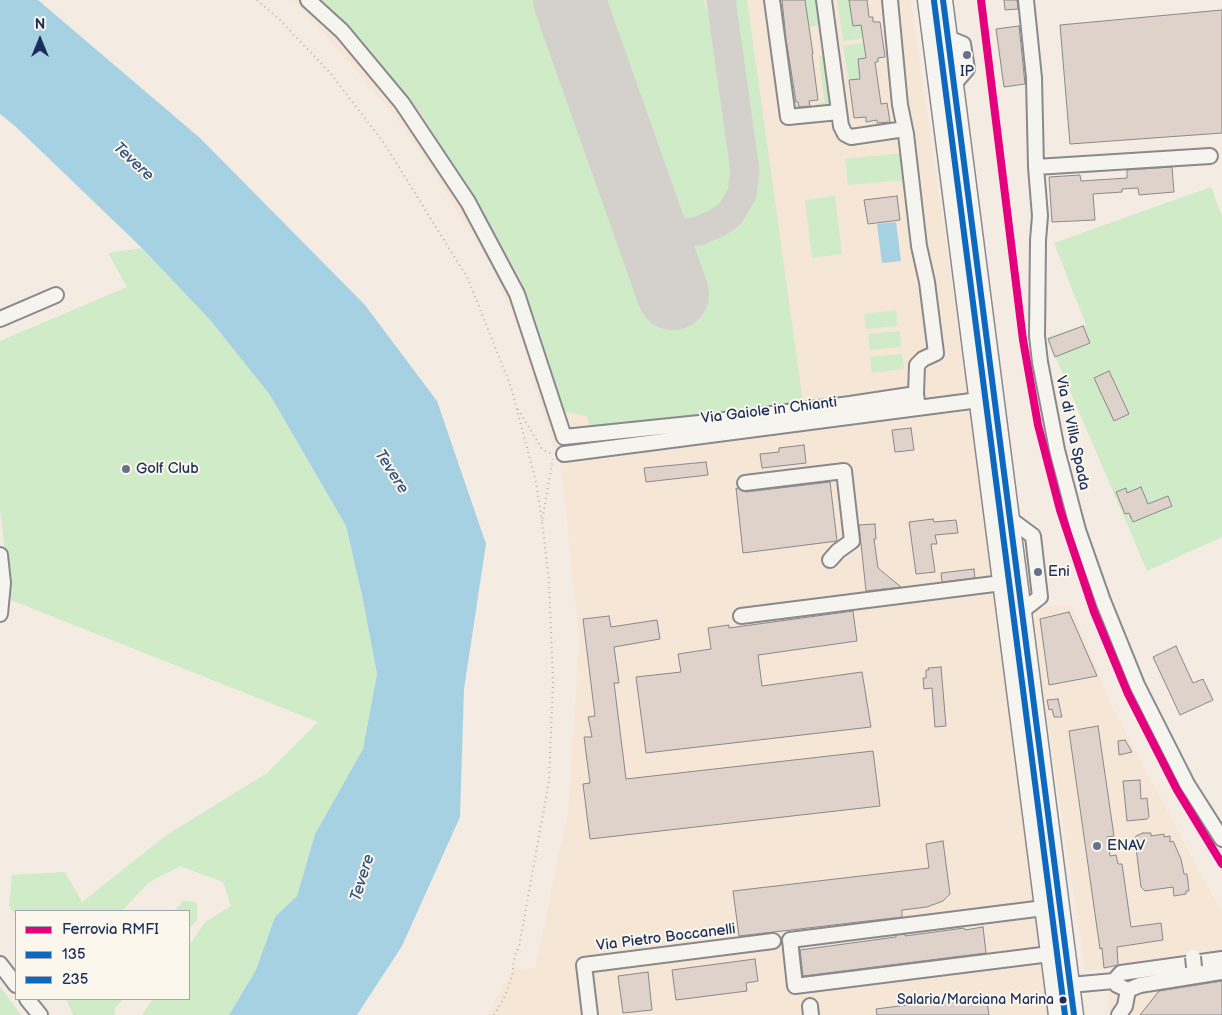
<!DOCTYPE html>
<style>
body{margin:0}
#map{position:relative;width:1222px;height:1015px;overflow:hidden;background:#f4ece3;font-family:"Balsamiq Sans",sans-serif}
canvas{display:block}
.legend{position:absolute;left:15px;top:910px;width:175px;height:90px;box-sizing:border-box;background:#fbf7ec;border:1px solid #a1a7b3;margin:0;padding:6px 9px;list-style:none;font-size:15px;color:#1b2f5e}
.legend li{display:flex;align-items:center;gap:10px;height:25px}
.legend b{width:25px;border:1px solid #a1a7b3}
.north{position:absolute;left:15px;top:15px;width:50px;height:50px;-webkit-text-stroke:4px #fbf7ec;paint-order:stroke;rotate:0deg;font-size:14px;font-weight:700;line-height:20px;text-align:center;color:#1b2f5e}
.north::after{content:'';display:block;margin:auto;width:18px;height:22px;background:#1b2f5e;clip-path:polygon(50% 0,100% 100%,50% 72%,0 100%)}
</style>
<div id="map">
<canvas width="1222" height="1015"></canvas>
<ul class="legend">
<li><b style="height:6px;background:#e5007d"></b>Ferrovia RMFI</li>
<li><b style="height:6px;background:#0c69bf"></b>135</li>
<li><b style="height:6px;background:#0c69bf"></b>235</li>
</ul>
<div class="north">N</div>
</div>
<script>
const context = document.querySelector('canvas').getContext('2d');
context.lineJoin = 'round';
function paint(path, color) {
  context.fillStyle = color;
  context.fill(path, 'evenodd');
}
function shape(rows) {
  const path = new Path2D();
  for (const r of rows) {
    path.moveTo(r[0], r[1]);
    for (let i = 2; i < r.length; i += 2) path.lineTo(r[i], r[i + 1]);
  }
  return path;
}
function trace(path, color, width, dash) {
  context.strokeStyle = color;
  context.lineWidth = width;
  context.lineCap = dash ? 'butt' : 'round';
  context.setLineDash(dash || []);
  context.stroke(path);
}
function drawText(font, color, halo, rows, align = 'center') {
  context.font = font + ' "Balsamiq Sans",sans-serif';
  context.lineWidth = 4;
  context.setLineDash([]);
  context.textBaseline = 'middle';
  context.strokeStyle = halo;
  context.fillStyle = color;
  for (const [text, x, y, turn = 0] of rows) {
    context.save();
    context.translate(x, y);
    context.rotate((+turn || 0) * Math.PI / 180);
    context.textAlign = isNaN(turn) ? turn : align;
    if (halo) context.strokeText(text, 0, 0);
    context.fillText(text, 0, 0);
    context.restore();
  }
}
paint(shape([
 [291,0,911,0,968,396,554,449,517,325,489,262,432,170,396,117,314,22],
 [973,410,1048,1015,487,1015,513,969,535,968,568,812,579,644,577,617,560,460],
 [1071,604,1110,703,1212,895,1222,910,1222,1015,1110,1015,1107,979,1187,959,1085,971,1031,609]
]), '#f6e6d6');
paint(shape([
 [318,0,538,0,652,313,703,296,687,255,690,246,722,231,736,222,746,209,751,199,756,180,731,8,735,0,747,0,803,402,591,430,587,416,563,411,540,337,518,274,422,115,377,61,345,26],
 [594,0,704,0,715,38,734,164,735,181,730,195,724,204,700,218,685,220,678,219,671,214],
 [805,0,819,0,822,25,808,27],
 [837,0,849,0,853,26,862,24,864,38,843,41],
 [864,43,866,58,858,60,860,79,849,80,843,46],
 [826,55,833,103,829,107,794,113,784,61,790,60,796,102,798,102,799,110,817,108,816,104,824,102,819,56],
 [902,153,904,180,848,185,845,159],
 [1211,187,1222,216,1222,537,1147,571,1047,337,1086,325,1054,243],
 [835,196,842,254,812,258,805,200],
 [142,248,211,321,270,395,346,526,362,595,377,674,363,749,315,834,297,896,275,917,256,970,229,1015,142,1015,153,999,189,999,189,946,205,922,231,906,223,882,180,866,148,883,122,911,16,911,16,915,9,906,12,875,65,872,82,902,168,834,267,773,318,722,11,600,0,509,0,341,127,287,108,253],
 [896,310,897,326,866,329,864,314],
 [900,331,901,347,870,350,868,334],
 [902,354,904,369,872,373,870,357],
 [184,900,197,903,197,920,189,929,189,911,174,911],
 [0,986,21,1015,0,1015],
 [66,999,123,999,114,1009,115,1015,73,1015]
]), '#cfebc7');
paint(shape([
 [0,0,38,0,200,138,365,305,437,401,486,544,464,689,460,817,402,946,357,1015,229,1015,256,970,275,917,297,896,315,834,363,749,377,674,362,595,346,526,270,395,211,321,142,248,15,126,0,114],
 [896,222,901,261,882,263,877,224]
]), '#a5d1e3');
trace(shape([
 [646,218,659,232,669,235,699,231,717,223,730,214,742,194,745,171,721,0]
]), '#d4d0cc', 29);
trace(shape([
 [569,0,673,294]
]), '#d4d0cc', 72);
const building = shape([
 [782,0,805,0,813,54,812,54,818,100,809,101,810,106,799,107,798,102,796,102,786,39,782,0],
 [849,0,867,0,869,17,873,17,873,22,880,22,885,57,878,58,878,62,875,62,881,104,887,103,890,122,877,123,877,120,866,122,866,117,854,118,849,80,860,79,858,59,866,58,865,51,861,25,853,26,849,0],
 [1004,0,1017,0,1018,9,1005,10,1004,0],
 [1222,10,1222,133,1070,144,1060,25,1222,10],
 [1019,26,1025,84,1004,87,996,29,1019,26],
 [1172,167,1174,192,1139,195,1138,188,1122,189,1122,192,1093,194,1095,220,1052,222,1049,177,1080,175,1081,181,1127,178,1127,170,1172,167],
 [897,196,900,220,868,224,864,200,897,196],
 [1083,326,1090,343,1055,357,1048,339,1083,326],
 [1109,371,1129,414,1114,421,1094,378,1109,371],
 [911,428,914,450,895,452,892,430,911,428],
 [804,445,806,463,762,468,760,454,779,452,779,448,804,445],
 [706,462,708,475,646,482,644,468,706,462],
 [830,482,837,541,743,553,736,488,746,492,830,482],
 [1141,487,1148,504,1168,496,1172,506,1133,522,1129,513,1125,514,1116,492,1126,488,1127,493,1141,487],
 [933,519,934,522,956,520,958,533,935,535,937,544,931,544,935,572,916,574,909,522,933,519],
 [875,524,876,539,874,539,878,568,901,587,866,591,859,525,875,524],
 [974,569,975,578,942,582,941,573,974,569],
 [853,611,857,641,758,655,762,686,862,672,871,727,646,753,636,677,681,672,678,654,711,649,708,628,729,625,729,628,853,611],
 [1069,612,1097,676,1049,685,1040,619,1069,612],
 [609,616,611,627,657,620,660,639,614,647,619,683,614,683,626,779,873,751,880,806,590,839,583,784,590,783,584,737,592,737,588,717,595,716,583,619,609,616],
 [1176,646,1193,683,1203,679,1213,700,1180,715,1153,657,1176,646],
 [941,667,946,726,935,727,932,688,924,689,923,678,926,678,926,670,929,670,928,668,941,667],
 [1058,699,1062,717,1054,717,1052,709,1049,710,1047,700,1058,699],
 [1098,726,1114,836,1107,837,1110,856,1116,855,1118,864,1122,864,1131,927,1161,923,1163,940,1117,947,1118,965,1104,968,1102,948,1100,949,1069,731,1098,726],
 [1125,740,1132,752,1119,755,1118,741,1125,740],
 [1140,780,1141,799,1147,798,1149,817,1147,819,1127,821,1123,781,1140,780],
 [1143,833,1151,833,1151,836,1164,834,1164,837,1170,836,1170,842,1173,841,1181,859,1184,874,1187,874,1189,891,1186,891,1186,894,1174,896,1173,887,1145,891,1141,887,1135,840,1136,836,1143,833],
 [943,841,950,894,943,901,927,907,902,910,902,917,739,936,733,891,929,868,926,844,943,841],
 [983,927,986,953,803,976,800,950,896,937,896,935,905,934,905,936,964,928,965,930,983,927],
 [755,959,758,981,746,983,747,991,676,1000,672,970,755,959],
 [648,972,652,1010,623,1013,618,976,648,972],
 [1222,981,1222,1015,1140,1015,1159,991,1222,981],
 [986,995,989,1015,877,1015,876,1009,986,995]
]);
paint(building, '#ded2ca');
trace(building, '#89898e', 1);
const minor = shape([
 [308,0,342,31,402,103,468,202,517,294,564,437,709,422,850,404,916,394],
 [772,0,788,117,839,112],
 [824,0,841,126,845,134,851,137,905,129],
 [890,0,900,105,906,134,919,246,927,282,936,353,923,359,917,365,916,394,918,408],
 [1026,0,1034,78,1036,167,1040,216,1038,240,1037,336,1040,362,1057,450,1078,530,1103,601,1137,685,1187,784,1222,839],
 [948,38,963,44,967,69,954,84],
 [1036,167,1210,156],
 [0,319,56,295],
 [564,454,979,400],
 [745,483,844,471,852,541,838,551,830,560],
 [1010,519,1033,536,1040,597,1022,611],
 [0,555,3,583,0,614],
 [741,616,1002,583],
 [1044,908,790,940,795,986,1050,954],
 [0,964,16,985],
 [1114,981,1117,985,1128,990,1140,985,1222,972],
 [1070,985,1114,981,1121,973,1222,959],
 [27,999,40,1015],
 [810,1006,811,1015],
 [590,1015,584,965,773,941],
 [1119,1015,1125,1006,1128,990]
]);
const major = shape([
 [927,0,1058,1015],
 [943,0,1074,1015]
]);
trace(minor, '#89898e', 18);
trace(major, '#89898e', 21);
trace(shape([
 [257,0,280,20,331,74,384,143,468,279,511,387,536,482,542,521],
 [518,409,542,449,552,454],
 [494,1015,505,996,512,976,515,955,519,947,549,781,553,682,549,582,542,521,553,459]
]), '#b3b3b5', 2, [1, 4]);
trace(minor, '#f6f4ef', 14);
trace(major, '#f6f4ef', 18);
const minorBridge = shape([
 [1193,957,1194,967]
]);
trace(minorBridge, '#89898e', 18, []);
trace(minorBridge, '#f6f4ef', 14);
trace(shape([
 [943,0,1074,1015]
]), '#0c69bf', 6);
trace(shape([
 [934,1,1065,1015]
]), '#0c69bf', 6);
trace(shape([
 [981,0,1023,340,1038,425,1060,510,1094,612,1128,694,1177,790,1222,864]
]), '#e5007d', 8);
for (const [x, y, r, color] of [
 [967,55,5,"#67718d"],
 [126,469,5,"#67718d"],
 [1038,572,5,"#67718d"],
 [1097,846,5,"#67718d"],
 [1063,1000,4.5,"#1b2f5e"]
]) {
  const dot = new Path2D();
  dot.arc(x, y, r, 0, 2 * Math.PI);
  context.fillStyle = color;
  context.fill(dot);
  trace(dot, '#fbf7ec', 2);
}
drawText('14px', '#1b2f5e', '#fbf7ec', [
 ["Salaria/Marciana Marina",1054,1000]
], 'right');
drawText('15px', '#1b2f5e', '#fbf7ec', [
 ["IP",967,72,"center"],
 ["Golf Club",136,469],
 ["Eni",1048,572],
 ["ENAV",1107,846]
], 'left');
drawText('15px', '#1b2f5e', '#fbf7ec', [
 ["Via Gaiole in Chianti",769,411,-7],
 ["Via di Villa Spada",1072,433,78],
 ["Via Pietro Boccanelli",666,938,-7]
]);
drawText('italic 16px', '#35547f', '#fbf7ec', [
 ["Tevere",133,162,43],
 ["Tevere",391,472,57],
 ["Tevere",363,878,-73]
]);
</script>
